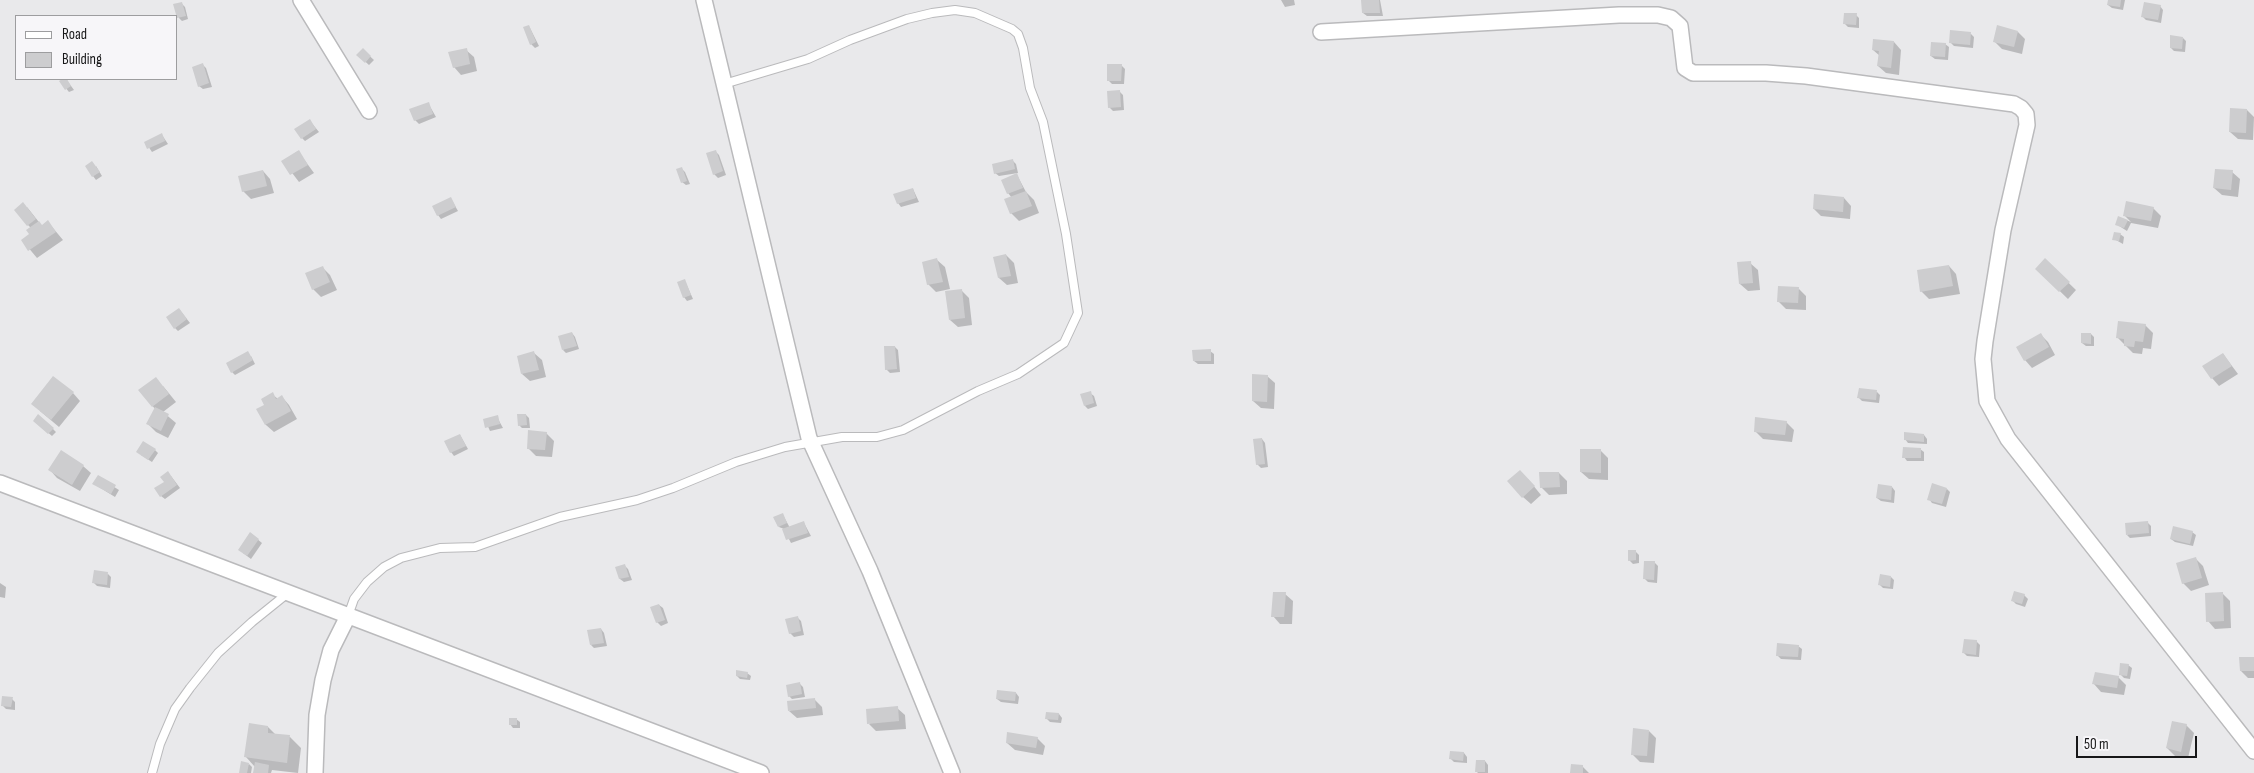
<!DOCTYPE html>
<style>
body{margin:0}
#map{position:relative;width:2254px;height:773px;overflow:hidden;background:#e9e9eb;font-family:"Sofia Sans Condensed",sans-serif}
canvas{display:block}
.legend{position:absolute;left:15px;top:15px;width:162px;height:65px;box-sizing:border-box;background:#f7f6f9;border:1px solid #9d9d9f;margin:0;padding:6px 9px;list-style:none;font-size:15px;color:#171718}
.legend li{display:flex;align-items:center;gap:10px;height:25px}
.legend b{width:25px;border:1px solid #9d9d9f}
.scale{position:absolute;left:2076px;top:736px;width:121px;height:22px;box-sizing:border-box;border:2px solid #171718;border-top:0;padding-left:6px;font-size:15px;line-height:18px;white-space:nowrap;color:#171718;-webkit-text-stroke:4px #f7f6f9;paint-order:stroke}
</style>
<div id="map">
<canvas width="2254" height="773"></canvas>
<ul class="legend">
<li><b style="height:6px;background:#fff"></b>Road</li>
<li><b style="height:14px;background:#cdcdcf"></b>Building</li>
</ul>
<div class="scale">50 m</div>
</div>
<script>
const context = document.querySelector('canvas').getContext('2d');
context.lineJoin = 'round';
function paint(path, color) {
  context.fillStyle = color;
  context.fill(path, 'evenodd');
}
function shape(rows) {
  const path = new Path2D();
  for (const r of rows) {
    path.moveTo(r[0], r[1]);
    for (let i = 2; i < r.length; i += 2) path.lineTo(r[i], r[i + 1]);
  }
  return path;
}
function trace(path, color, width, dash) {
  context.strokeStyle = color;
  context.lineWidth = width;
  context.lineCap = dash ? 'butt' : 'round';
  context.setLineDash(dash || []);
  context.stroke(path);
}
paint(shape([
 [1281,0,1294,0,1295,5,1285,7],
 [1363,0,1380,0,1383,16,1367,16,1363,13],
 [2109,0,2125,0,2123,10,2112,8,2108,5],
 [181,3,185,7,188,19,182,21,179,18,175,5],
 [2160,6,2163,10,2161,23,2146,20,2143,17],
 [1856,15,1859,18,1859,28,1848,27,1845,24],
 [529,26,539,46,535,48,531,44],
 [1952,32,1971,34,1974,37,1973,48,1954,46,1951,43],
 [2018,32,2025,39,2022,54,2002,49,1995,42],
 [2183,38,2186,41,2185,52,2174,51,2171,48],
 [1894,42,1901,50,1899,75,1886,73,1878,66,1880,56,1873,50],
 [1945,44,1949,47,1948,60,1935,59,1931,56],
 [363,50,374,60,369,65,358,55],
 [466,50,474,57,477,71,461,75,454,67],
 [203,65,206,68,212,87,203,89,199,86],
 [1121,65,1125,69,1124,84,1112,84,1108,80],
 [66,79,74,90,69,92,60,81],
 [1120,92,1123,95,1124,110,1113,111,1109,107],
 [428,103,436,117,419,124,415,120],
 [2247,110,2254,117,2253,140,2238,139,2230,132],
 [310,121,319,132,305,141,302,138],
 [162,135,168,144,152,152,146,143],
 [298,151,314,173,299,182,283,161],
 [715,151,719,155,726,175,718,178,714,174],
 [1013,161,1016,164,1018,173,999,176,995,173],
 [96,166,102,176,96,180,93,176],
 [682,169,685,172,690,184,686,185,682,182],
 [263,171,270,179,274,193,251,199,243,191],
 [2232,172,2240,179,2238,197,2222,195,2214,188],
 [1017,175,1026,192,1034,200,1039,213,1019,221,1011,213,1012,198,1008,193],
 [913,189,919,202,901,207,898,203],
 [1844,198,1851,206,1850,219,1821,216,1814,209],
 [451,199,458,211,441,219,438,215],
 [27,207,42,226,48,222,63,240,37,258,22,240,31,234,31,228,28,225],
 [2153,208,2161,216,2158,228,2131,223,2127,231,2116,224,2119,217,2131,222,2124,215],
 [2120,234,2124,237,2123,244,2114,239],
 [1006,255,1014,263,1018,283,1007,285,999,278],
 [937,260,945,267,950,289,936,292,928,284],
 [2045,260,2076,290,2068,299,2037,269],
 [1750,263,1758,270,1760,290,1748,291,1740,284],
 [1949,266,1956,274,1960,294,1929,299,1921,291],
 [323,268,330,275,337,290,321,297,313,289],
 [685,281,693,299,687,301,684,297],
 [1799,289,1806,296,1806,310,1786,309,1778,301],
 [961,290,969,298,972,325,958,327,950,320],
 [179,309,190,323,178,331,175,328],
 [2145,325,2153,333,2151,349,2143,348,2142,354,2133,353,2118,338],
 [572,333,575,337,579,349,566,353,563,350],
 [2091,334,2094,337,2094,346,2086,346,2082,343],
 [2041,335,2048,342,2055,355,2032,368,2025,360],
 [895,347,898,350,900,372,890,373,886,369],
 [1210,351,1214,354,1214,364,1198,364,1194,361],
 [534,353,542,360,546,377,530,381,522,374],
 [2223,354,2238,374,2219,386,2212,378],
 [251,356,255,364,235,375,232,372],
 [1267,376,1275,383,1274,409,1261,408,1253,401],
 [163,386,176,402,163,412,176,423,168,438,156,432,148,424,155,409,140,390],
 [1877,392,1880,395,1879,403,1862,401,1858,397],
 [73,393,80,401,59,427,40,411],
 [1090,393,1094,396,1097,406,1088,409,1085,406],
 [272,394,278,399,282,397,289,405,297,419,274,432,266,425,258,410,266,406],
 [526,415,529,418,530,428,522,428,519,425],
 [497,417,503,428,490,431,485,420],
 [1786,422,1794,430,1792,442,1763,439,1755,431],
 [38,424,53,429,56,432,52,436],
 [546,433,554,441,552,457,536,456,528,448],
 [460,435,468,449,454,456,451,452],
 [1924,435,1927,439,1927,444,1908,443,1905,439],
 [1262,439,1265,443,1268,467,1261,468,1257,464],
 [1920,449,1924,452,1924,461,1907,461,1904,457],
 [155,450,158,453,152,462,141,455],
 [1600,450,1608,458,1608,480,1589,479,1581,472],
 [83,466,91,473,80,491,57,478,50,470],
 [1559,473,1567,481,1567,494,1549,495,1541,487],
 [171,476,180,488,165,499,161,496,165,482],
 [98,477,119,490,115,497,94,484],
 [1528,479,1541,495,1531,504,1523,497],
 [1892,487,1895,491,1894,503,1881,501,1877,498],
 [1947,489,1950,492,1946,507,1932,503,1929,499],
 [783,515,790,528,804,523,811,536,791,543,784,529,779,527],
 [2147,522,2151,526,2151,536,2130,538,2127,535],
 [2192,532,2196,535,2193,546,2175,542,2171,539],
 [251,534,262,543,251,559,243,553],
 [1635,551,1639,555,1639,563,1633,564,1629,560],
 [2196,559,2203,566,2209,585,2191,591,2183,583],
 [1654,562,1658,566,1657,583,1648,582,1645,579],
 [625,566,628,569,632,580,624,582,620,579,617,568],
 [108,574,111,577,110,588,97,586,93,582],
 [1891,577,1894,580,1893,589,1883,588,1879,584],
 [0,583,6,587,5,598,0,597],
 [2222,593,2230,601,2231,628,2215,629,2208,621],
 [1285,594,1293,601,1292,624,1280,624,1273,616],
 [2024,595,2028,599,2025,607,2016,604,2013,601],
 [659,605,663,608,668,623,661,626,657,622],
 [798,618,801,621,804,635,794,637,790,633],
 [601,629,604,633,607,646,594,648,591,645],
 [1976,641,1980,645,1979,657,1967,656,1964,653],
 [1798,646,1802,649,1801,660,1781,659,1777,655],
 [2254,658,2254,678,2248,678,2241,671],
 [2128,665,2132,668,2130,679,2124,678,2120,674],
 [747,673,751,676,750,680,740,679,737,676],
 [2118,677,2126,685,2124,695,2101,692,2094,684],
 [800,684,803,687,805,697,792,699,789,696],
 [1016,693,1019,697,1018,704,1001,702,997,699],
 [12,699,15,702,15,710,6,709,2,705],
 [814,699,822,707,823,715,797,718,789,711],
 [897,708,905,715,906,729,876,731,869,724],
 [1059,714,1062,718,1061,723,1050,722,1046,718],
 [516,719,520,722,520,728,513,728,510,724],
 [2186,725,2194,733,2188,758,2175,756,2167,748],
 [268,727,276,735,290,737,301,748,298,773,272,770,271,773,254,773,255,767,246,757],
 [1649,731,1656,738,1654,763,1640,762,1632,754],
 [1037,738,1045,746,1043,755,1015,750,1007,743],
 [1451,752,1464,753,1467,757,1467,763,1454,762,1451,759],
 [1485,761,1488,765,1488,773,1478,773,1477,772],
 [249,764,252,767,251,773,240,773],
 [1583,767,1589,773,1571,773]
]), '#0003');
paint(shape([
 [1361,0,1379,0,1380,13,1362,13],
 [2108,0,2121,0,2120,7,2107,5],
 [182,2,186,16,177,18,173,4],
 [2144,2,2161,5,2158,20,2141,17],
 [1844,13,1857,13,1856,25,1843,24],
 [529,25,536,42,530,45,523,27],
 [1997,25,2018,31,2014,47,1993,42],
 [1950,30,1971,32,1970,45,1949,43],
 [2170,35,2183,37,2182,49,2170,48],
 [1873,39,1894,41,1891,68,1877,66,1879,51,1872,50],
 [1931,42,1946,43,1945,57,1930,56],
 [363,48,371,56,365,63,356,55],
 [467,48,470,64,453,68,448,52],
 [203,63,209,83,198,87,192,67],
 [1107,64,1122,64,1121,81,1107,81],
 [62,79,67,79,71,86,65,90,59,81],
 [1120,90,1121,107,1108,108,1107,91],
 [429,102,433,114,414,121,409,109],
 [2230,108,2247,109,2246,133,2229,132],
 [310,119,316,129,301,139,294,129],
 [162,133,165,141,147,149,144,142],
 [299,150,308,165,290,175,281,161],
 [716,150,723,171,713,175,706,153],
 [1013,159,1015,169,994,174,992,164],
 [92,161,100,172,92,177,85,166],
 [682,167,687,181,681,183,676,169],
 [2215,169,2233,170,2231,190,2213,188],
 [263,170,267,186,242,192,238,176],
 [1017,173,1023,188,1007,194,1001,180],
 [913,188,916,198,897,204,893,194],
 [1026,191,1032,206,1010,214,1004,199],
 [1814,194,1844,197,1843,212,1813,209],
 [451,197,456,207,437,216,432,206],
 [2126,201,2154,207,2151,221,2123,216],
 [23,202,36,219,27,226,14,210],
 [2118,216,2128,220,2124,228,2115,225],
 [48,220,56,232,28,251,21,240,29,234,26,230,39,221,42,225],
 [2114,232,2121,233,2119,241,2112,240],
 [1006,254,1011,276,998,278,993,257],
 [937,258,943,282,927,285,922,262],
 [2045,258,2070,282,2059,292,2035,269],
 [1751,261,1753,283,1739,284,1737,262],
 [1949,265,1953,286,1920,292,1917,270],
 [323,266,330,282,312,290,305,273],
 [685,279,691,295,683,298,677,282],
 [1778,286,1799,287,1798,303,1777,302],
 [962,289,965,318,949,320,945,291],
 [179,308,187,319,174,329,166,317],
 [2118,321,2146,324,2143,342,2135,341,2134,347,2124,346,2124,339,2116,338],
 [572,332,577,346,562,350,558,336],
 [2041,333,2049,347,2024,361,2016,347],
 [2081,333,2091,333,2091,344,2081,343],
 [884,346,895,346,897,369,885,370],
 [1211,349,1211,361,1193,361,1192,350],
 [248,351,253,360,231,373,226,363],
 [534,351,539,370,521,374,517,356],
 [2223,353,2232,366,2211,379,2202,366],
 [1252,374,1268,375,1267,402,1252,401],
 [53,376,74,392,51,420,31,404],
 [156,377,169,394,152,407,138,390],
 [1859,388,1877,390,1876,400,1857,398],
 [1091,391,1094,403,1084,406,1080,394],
 [273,392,276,399,282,395,291,411,265,425,256,409,264,405,261,399],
 [155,407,169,414,161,431,146,424],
 [38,414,54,428,48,434,33,421],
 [517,414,526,414,527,425,518,426],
 [498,415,500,424,485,428,483,419],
 [1755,417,1787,421,1785,435,1754,432],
 [528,430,547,432,545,450,527,449],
 [1904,432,1924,434,1924,442,1904,440],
 [460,434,466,446,450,453,444,441],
 [1262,438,1265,464,1256,465,1253,439],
 [143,441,156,449,148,460,136,452],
 [1903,447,1921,448,1921,458,1902,458],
 [1580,449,1601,449,1601,473,1580,472],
 [61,450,84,465,72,485,48,470],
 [1520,470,1535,486,1522,498,1507,481],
 [168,471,177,485,160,497,154,488,164,482,160,477],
 [1539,472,1559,472,1560,487,1540,488],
 [98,475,116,485,111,494,92,484],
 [1932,483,1947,488,1942,504,1927,500],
 [1878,484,1892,486,1891,500,1876,498],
 [783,513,787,523,778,527,773,517],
 [804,521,808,533,786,540,782,529],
 [2148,521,2149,533,2126,535,2125,523],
 [2173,526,2193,531,2190,544,2170,539],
 [250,532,259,539,247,556,238,550],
 [1628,550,1636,550,1636,560,1628,561],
 [2196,557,2202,578,2182,584,2176,563],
 [1644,561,1655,561,1654,580,1643,579],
 [625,564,629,577,619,579,615,567],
 [94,570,108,572,107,585,92,583],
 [1880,574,1891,576,1890,587,1878,585],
 [2014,591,2025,594,2022,604,2011,601],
 [1273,592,1286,592,1284,617,1271,617],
 [2223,592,2224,621,2206,622,2205,593],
 [659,604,665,620,656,623,650,607],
 [798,616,801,631,789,634,785,619],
 [601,628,604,643,590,645,587,630],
 [1964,639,1977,640,1976,655,1962,653],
 [1777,643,1799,645,1798,657,1776,656],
 [2239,657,2254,657,2254,671,2240,671],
 [2120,663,2129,664,2127,676,2119,675],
 [736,670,748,672,747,678,736,676],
 [2095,672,2119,676,2117,688,2092,684],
 [800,682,802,694,788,697,786,685],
 [997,690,1016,692,1015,701,996,699],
 [2,696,13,697,11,707,1,706],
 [815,698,816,708,788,711,787,701],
 [898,706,899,721,867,724,866,709],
 [1046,712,1059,713,1058,720,1045,719],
 [509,718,517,718,517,725,509,725],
 [2172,721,2187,724,2181,752,2166,748],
 [249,723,268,726,268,733,290,735,287,763,244,757],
 [1633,728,1649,730,1647,756,1631,755],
 [1007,732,1038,737,1036,748,1006,743],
 [1450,751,1464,752,1463,761,1449,759],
 [1476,760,1485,760,1485,772,1475,772],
 [241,761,249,763,247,773,239,773],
 [255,762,269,765,268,773,253,773],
 [1571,764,1583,765,1583,773,1570,773]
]), '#cdcdcf');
const service = shape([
 [348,616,354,599,367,582,384,567,401,558,440,548,475,547,560,517,637,500,673,488,736,462,785,447,842,437,877,437,903,430,978,391,1018,374,1064,343,1078,313,1066,234,1043,122,1030,88,1023,48,1018,34,1012,29,975,13,955,10,932,13,907,19,850,40,808,59,724,84],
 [152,773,160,744,175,709,190,688,218,653,252,622,288,593]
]);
const minor = shape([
 [301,0,369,111],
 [704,0,809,438,870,571,952,773],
 [1321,32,1619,15,1658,15,1671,18,1680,26,1685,68,1693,73,1766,73,1806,76,2014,104,2021,108,2026,114,2027,125,2003,230,1985,341,1983,359,1987,401,2008,439,2254,751],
 [0,483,761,773],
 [315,773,317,715,323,680,331,650,348,616]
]);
trace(service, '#bababc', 10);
trace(minor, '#bababc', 18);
trace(service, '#fff', 8);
trace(minor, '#fff', 15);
</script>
